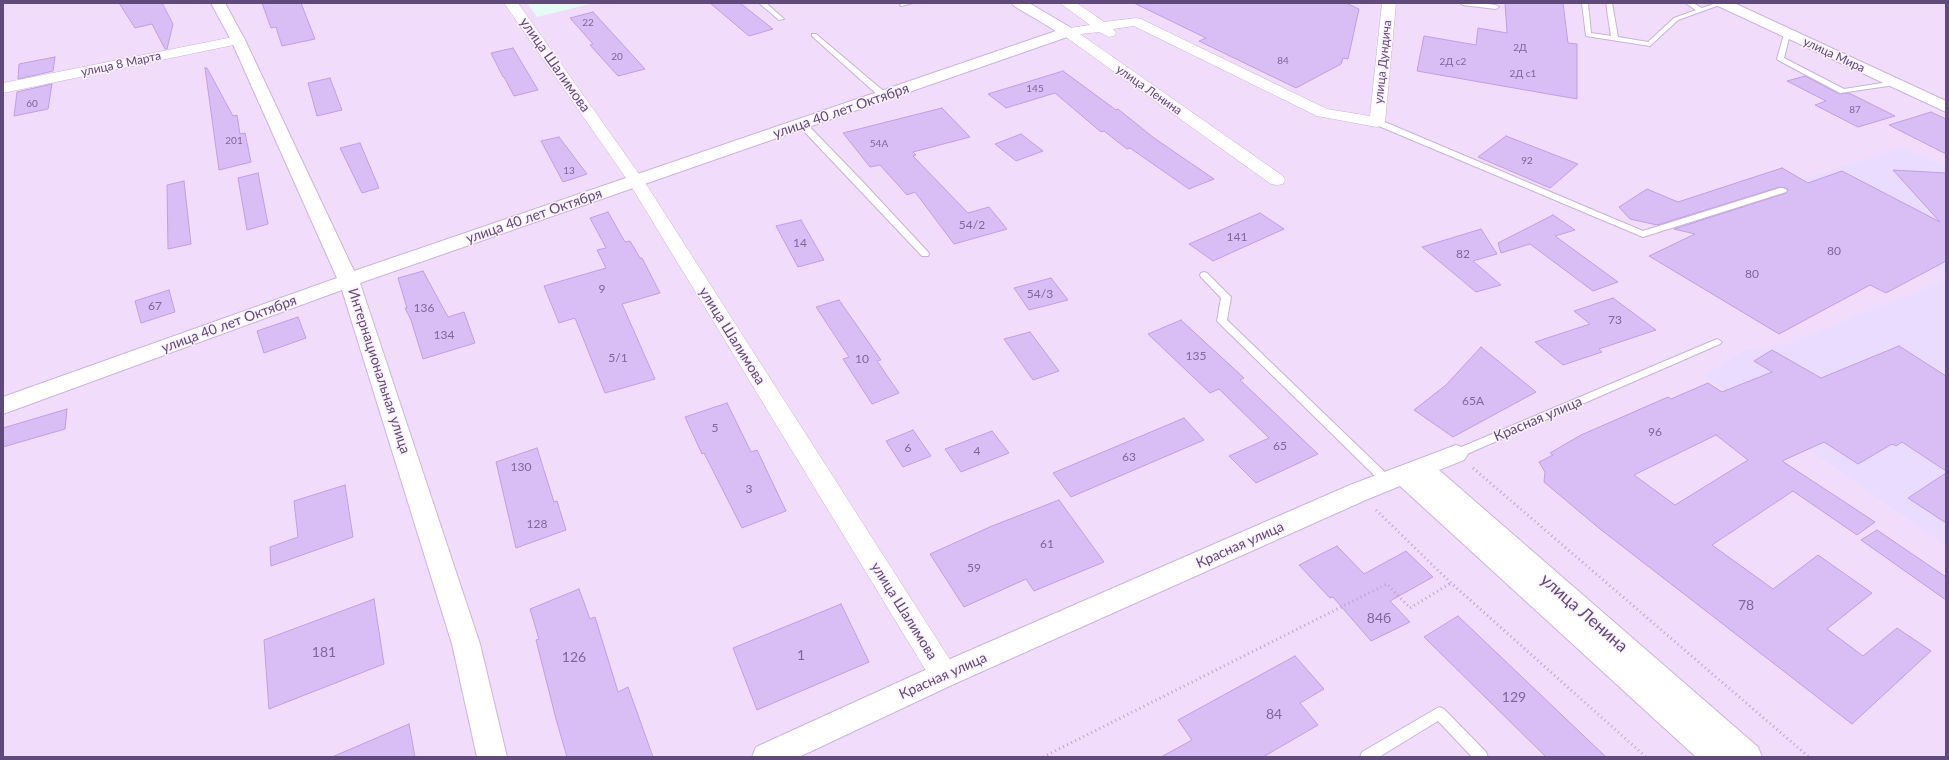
<!DOCTYPE html>
<meta charset="utf-8">
<style>
body{margin:0}
#map{position:relative;width:1949px;height:760px;overflow:hidden;background:#f8e9fe;font-family:Lato,sans-serif}
canvas{display:block}
.frame{position:absolute;inset:0;border:4px solid #604a7b;pointer-events:none}
</style>
<div id="map">
<canvas width="1949" height="760"></canvas>
<div class="frame"></div>
</div>
<script>
const context = document.querySelector('canvas').getContext('2d');
context.lineJoin = 'round';
function paint(path, color) {
  context.fillStyle = color;
  context.fill(path, 'evenodd');
}
function shape(rows) {
  const path = new Path2D();
  for (const r of rows) {
    path.moveTo(r[0], r[1]);
    for (let i = 2; i < r.length; i += 2) path.lineTo(r[i], r[i + 1]);
  }
  return path;
}
function trace(path, color, width, dash) {
  context.strokeStyle = color;
  context.lineWidth = width;
  context.lineCap = dash ? 'butt' : 'round';
  context.setLineDash(dash || []);
  context.stroke(path);
}
function drawText(font, color, halo, rows, align = 'center') {
  context.font = font + ' Lato,sans-serif';
  context.lineWidth = 3;
  context.setLineDash([]);
  context.textBaseline = 'middle';
  context.strokeStyle = halo;
  context.fillStyle = color;
  for (const [text, x, y, turn = 0] of rows) {
    context.save();
    context.translate(x, y);
    context.rotate((+turn || 0) * Math.PI / 180);
    context.textAlign = isNaN(turn) ? turn : align;
    if (halo) context.strokeText(text, 0, 0);
    context.fillText(text, 0, 0);
    context.restore();
  }
}
paint(shape([
 [3,3,1946,3,1946,757,3,757]
]), '#f1ddfb');
paint(shape([
 [1901,148,1946,166,1946,276,1789,184],
 [1946,280,1946,546,1704,375,1744,351,1789,343]
]), '#eadcff');
paint(shape([
 [527,3,594,3,537,17]
]), '#e5fbf5');
const building = shape([
 [119,3,162,3,173,24,167,49,165,49,152,24,135,28,119,3],
 [262,3,301,3,315,39,282,46,276,27,271,28,262,3],
 [710,3,740,3,773,29,749,36,710,3],
 [1134,3,1346,3,1359,9,1348,59,1343,58,1341,64,1296,88,1199,41,1206,38,1134,3],
 [1505,3,1563,3,1568,43,1577,44,1577,99,1417,71,1424,36,1476,45,1478,28,1507,33,1505,3],
 [593,12,625,47,645,69,618,76,590,45,593,44,570,18,593,12],
 [513,48,538,90,514,96,504,77,503,77,491,53,513,48],
 [55,57,53,71,18,79,19,64,55,57],
 [205,68,207,68,233,116,237,115,240,134,245,133,251,162,219,170,205,68],
 [1063,71,1116,110,1118,109,1154,138,1214,179,1189,189,1130,148,1127,149,1104,131,1101,132,1055,93,1006,108,988,94,1063,71],
 [1805,76,1839,94,1849,93,1895,116,1858,127,1815,105,1826,101,1787,81,1805,76],
 [330,78,342,110,317,116,308,83,330,78],
 [52,84,48,109,14,116,17,92,52,84],
 [942,108,970,137,913,152,916,155,913,156,968,213,989,207,1007,229,954,244,915,192,907,195,880,165,870,167,843,133,942,108],
 [1931,112,1946,119,1946,154,1889,125,1931,112],
 [1021,134,1043,151,1016,161,995,144,1021,134],
 [1506,136,1578,164,1550,188,1478,157,1506,136],
 [559,137,587,174,563,182,541,141,559,137],
 [360,143,379,188,362,193,340,148,360,143],
 [1782,168,1808,183,1842,171,1940,222,1893,170,1946,173,1946,261,1886,293,1870,285,1779,334,1649,256,1695,234,1674,229,1786,193,1788,189,1780,187,1657,225,1630,219,1619,207,1647,189,1678,202,1782,168],
 [258,173,268,224,247,230,238,178,258,173],
 [184,181,191,244,168,249,167,185,184,181],
 [608,212,625,242,630,241,640,258,642,258,660,293,622,304,655,379,605,393,575,318,559,323,544,286,606,268,597,250,606,248,590,218,608,212],
 [1260,213,1284,229,1213,261,1189,244,1260,213],
 [1553,215,1575,230,1555,236,1618,282,1593,291,1530,244,1501,253,1498,243,1553,215],
 [801,220,824,260,798,267,776,226,801,220],
 [1481,229,1497,254,1473,261,1501,285,1476,292,1422,247,1481,229],
 [423,271,448,317,464,312,475,343,423,359,411,320,405,308,407,308,398,278,423,271],
 [1051,278,1068,300,1029,310,1014,288,1051,278],
 [169,290,175,312,141,323,135,301,169,290],
 [1613,298,1656,330,1599,349,1602,352,1563,365,1535,342,1590,324,1574,311,1613,298],
 [839,300,881,360,877,361,899,393,872,404,843,359,849,357,816,307,839,300],
 [298,317,306,338,264,353,257,331,298,317],
 [1181,320,1244,378,1240,380,1318,454,1256,483,1229,456,1269,438,1219,389,1210,393,1148,334,1181,320],
 [1030,332,1059,371,1033,380,1004,339,1030,332],
 [1899,346,1946,376,1946,471,1902,442,1896,446,1892,444,1858,464,1824,442,1782,461,1875,522,1857,535,1793,491,1712,545,1773,589,1818,555,1872,593,1827,629,1863,656,1897,628,1931,651,1852,724,1600,529,1544,482,1545,472,1539,462,1553,455,1550,453,1581,435,1668,397,1671,399,1708,383,1722,392,1772,372,1754,361,1772,350,1821,378,1899,346],
 [1716,435,1748,460,1675,505,1634,475,1716,435],
 [1481,347,1536,392,1453,437,1414,410,1446,385,1481,347],
 [727,403,751,452,757,450,786,511,742,528,704,453,702,454,685,417,727,403],
 [67,409,65,429,3,447,3,428,67,409],
 [1184,418,1204,440,1071,497,1053,473,1184,418],
 [913,430,931,456,903,467,886,441,913,430],
 [992,431,1009,453,961,472,945,449,992,431],
 [537,448,554,502,557,501,566,530,516,548,496,462,537,448],
 [1946,473,1946,523,1908,498,1946,473],
 [345,485,353,537,271,566,270,547,298,537,294,501,345,485],
 [1059,500,1104,562,1034,591,1026,579,964,607,930,554,992,526,1059,500],
 [1877,530,1946,577,1946,600,1861,540,1877,530],
 [1337,546,1364,574,1406,551,1433,577,1390,601,1410,622,1371,641,1333,597,1330,598,1299,565,1337,546],
 [579,589,590,619,595,617,618,692,628,687,653,757,567,757,556,719,536,640,539,639,530,609,579,589],
 [374,599,384,664,269,709,264,640,374,599],
 [841,604,869,662,757,710,733,648,841,604],
 [1458,616,1606,757,1546,757,1424,637,1458,616],
 [1295,656,1324,689,1300,703,1318,725,1263,757,1161,757,1192,740,1178,720,1295,656],
 [409,724,415,757,332,757,409,724]
]);
paint(building, '#d9bef5');
trace(building, '#c29de9', 1);
const lane = shape([
 [759,3,766,3,784,19,779,20,759,3],
 [903,3,913,3,901,6,900,5,903,3],
 [1460,3,1479,3,1496,5,1499,7,1496,9,1463,5,1460,3],
 [1582,3,1588,3,1591,33,1611,36,1606,3,1612,3,1618,37,1648,42,1674,18,1696,10,1685,3,1693,3,1702,8,1716,3,1725,3,1678,20,1650,46,1586,36,1582,3],
 [1787,32,1790,34,1784,58,1844,89,1895,81,1899,83,1895,85,1840,93,1778,60,1777,59,1784,34,1787,32],
 [812,34,816,34,887,94,887,98,881,98,812,36,812,34],
 [1374,120,1380,120,1643,231,1780,188,1783,188,1787,190,1786,192,1643,237,1374,124,1374,120],
 [799,122,805,122,863,182,928,252,929,254,928,256,922,256,799,126,799,122],
 [1204,272,1207,273,1231,297,1227,320,1391,478,1392,481,1391,484,1383,484,1219,323,1217,321,1221,298,1201,277,1200,275,1201,273,1204,272],
 [1717,339,1722,342,1720,344,1460,457,1456,458,1452,457,1451,454,1452,451,1717,339],
 [1439,707,1444,709,1486,752,1488,757,1472,757,1438,721,1379,757,1360,757,1362,752,1439,707]
]);
const street = shape([
 [504,3,518,3,644,181,954,666,957,675,954,684,944,687,934,684,628,181,504,3],
 [1060,3,1077,3,1104,22,1136,18,1141,19,1327,109,1370,116,1382,3,1396,3,1385,122,1383,125,1377,127,1317,116,1134,26,1113,29,1116,33,1114,36,1109,37,1099,32,1080,34,1283,176,1285,180,1283,184,1277,185,1271,184,1063,35,1061,32,1063,29,1090,25,1060,3],
 [238,36,243,37,245,40,243,43,3,93,3,83,238,36]
]);
const secondary = shape([
 [211,3,225,3,245,40,354,271,1056,31,1014,6,1012,3,1029,3,1073,29,1075,32,1073,35,360,283,480,644,507,757,477,757,452,644,342,290,3,414,3,397,337,278,231,40,211,3],
 [1716,3,1734,3,1946,101,1946,112,1718,6,1716,3],
 [1456,445,1464,448,1468,454,1464,460,1439,470,1758,747,1762,757,1696,757,1400,486,1368,499,954,684,799,757,752,757,756,747,934,666,1350,485,1456,445]
]);
trace(lane, '#c6b3d6', 2);
trace(street, '#c6b3d6', 1);
trace(secondary, '#cab4de', 2);
trace(shape([
 [1473,468,1809,757],
 [1376,510,1451,583,1646,757],
 [1043,757,1387,584,1410,608,1451,583]
]), '#bda0db', 3, [1, 3.5]);
paint(lane, '#fff');
paint(street, '#fff');
paint(secondary, '#fff');
drawText('10px', '#7e679a', null, [
 ["22",588,23],
 ["2Д",1520,48],
 ["20",617,57],
 ["84",1283,61],
 ["2Д с2",1453,62],
 ["2Д с1",1523,74],
 ["145",1035,89],
 ["60",32,104],
 ["87",1855,110],
 ["201",234,141],
 ["54А",879,144],
 ["92",1527,161],
 ["13",569,171]
]);
drawText('12px', '#604a7b', '#fbf1ff', [
 ["улица Мира",1834,55,25],
 ["улица Дундича",1383,62,-84],
 ["улица 8 Марта",121,64,-12],
 ["улица Ленина",1149,90,35]
]);
drawText('12px', '#7e679a', null, [
 ["54/2",972,225],
 ["141",1237,237],
 ["14",800,243],
 ["80",1834,251],
 ["82",1463,254],
 ["80",1752,274],
 ["9",602,289],
 ["54/3",1040,294],
 ["67",155,306],
 ["136",424,308],
 ["73",1615,320],
 ["134",444,335],
 ["135",1196,356],
 ["5/1",618,358],
 ["10",862,359],
 ["65А",1473,401],
 ["5",715,428],
 ["96",1655,432],
 ["65",1280,446],
 ["6",908,448],
 ["4",977,451],
 ["63",1129,457],
 ["130",521,467],
 ["3",749,489],
 ["128",537,524],
 ["61",1047,544],
 ["59",974,568]
]);
drawText('14px', '#604a7b', '#fbf1ff', [
 ["улица Шалимова",555,65,55],
 ["улица 40 лет Октября",841,111,-19],
 ["улица 40 лет Октября",534,216,-19],
 ["улица 40 лет Октября",229,324,-20],
 ["улица Шалимова",732,336,58],
 ["Интернациональная улица",379,371,72],
 ["Красная улица",1538,419,-23],
 ["Красная улица",1240,545,-24],
 ["улица Шалимова",904,611,58],
 ["Красная улица",943,676,-24]
]);
drawText('14px', '#7e679a', null, [
 ["78",1746,605],
 ["84б",1379,618],
 ["181",324,652],
 ["1",801,655],
 ["126",574,657],
 ["129",1514,697],
 ["84",1274,714]
]);
drawText('17px', '#604a7b', '#fbf1ff', [
 ["улица Ленина",1584,613,41]
]);
</script>
